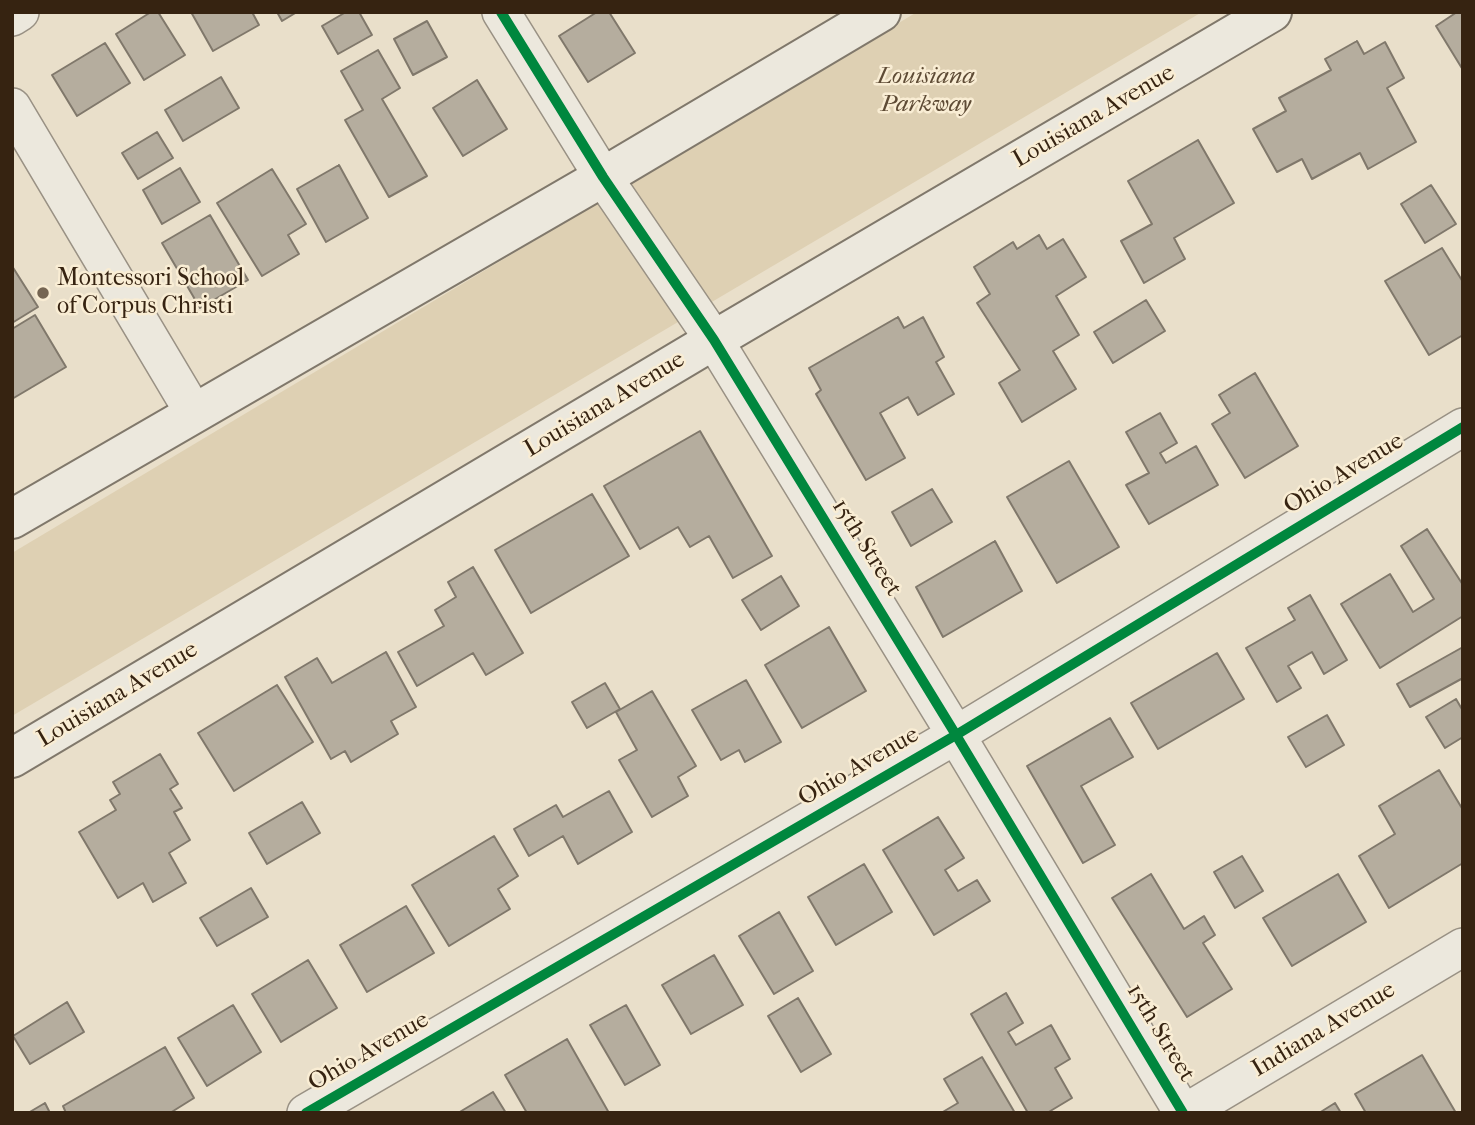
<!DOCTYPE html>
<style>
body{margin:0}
#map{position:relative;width:1475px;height:1125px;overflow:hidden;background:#e9dfca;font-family:"IM FELL French Canon",serif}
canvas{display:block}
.frame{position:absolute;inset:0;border:14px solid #362311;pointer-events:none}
</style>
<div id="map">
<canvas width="1475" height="1125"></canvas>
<div class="frame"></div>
</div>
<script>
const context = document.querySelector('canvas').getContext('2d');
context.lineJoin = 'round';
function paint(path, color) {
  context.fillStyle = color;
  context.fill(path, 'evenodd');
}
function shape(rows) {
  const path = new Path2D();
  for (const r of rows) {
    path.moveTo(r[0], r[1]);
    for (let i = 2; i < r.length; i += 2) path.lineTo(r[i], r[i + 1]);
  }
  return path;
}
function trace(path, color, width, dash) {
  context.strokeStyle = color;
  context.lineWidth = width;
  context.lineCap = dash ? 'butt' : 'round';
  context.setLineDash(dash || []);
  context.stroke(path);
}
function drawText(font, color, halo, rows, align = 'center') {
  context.font = font + ' "IM FELL French Canon",serif';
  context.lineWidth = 5;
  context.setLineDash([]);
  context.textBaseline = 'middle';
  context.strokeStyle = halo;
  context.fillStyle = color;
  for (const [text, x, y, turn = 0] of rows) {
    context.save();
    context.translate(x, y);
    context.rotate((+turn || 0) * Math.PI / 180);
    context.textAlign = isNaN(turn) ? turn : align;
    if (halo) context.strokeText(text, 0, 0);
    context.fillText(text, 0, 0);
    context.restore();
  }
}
paint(shape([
 [917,12,1202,12,12,716,12,553]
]), '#ded0b3');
const building = shape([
 [151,12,158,12,185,55,144,80,116,34,151,12],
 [191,12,252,12,259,25,213,51,191,12],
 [277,12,297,12,282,21,277,12],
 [346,12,359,12,372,35,338,54,322,26,346,12],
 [597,12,609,12,635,53,588,82,559,36,597,12],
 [1457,12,1463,12,1463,70,1436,26,1457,12],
 [427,21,447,57,413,75,394,39,427,21],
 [1357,41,1364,54,1385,42,1404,78,1387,88,1416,142,1368,169,1360,153,1312,179,1302,159,1277,172,1253,129,1286,111,1279,98,1331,70,1325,59,1357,41],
 [105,43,130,83,77,116,52,75,105,43],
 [378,50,400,88,382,99,427,176,389,197,345,120,363,110,341,71,378,50],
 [221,77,239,108,183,141,165,110,221,77],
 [477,80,507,129,463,156,433,108,477,80],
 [157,132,173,158,138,179,122,153,157,132],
 [1198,140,1234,203,1174,238,1185,259,1144,283,1121,241,1152,224,1128,181,1198,140],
 [339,165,368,218,326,242,297,189,339,165],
 [180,168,200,202,162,224,143,190,180,168],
 [272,169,306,224,288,235,299,254,262,276,217,203,272,169],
 [1431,185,1456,224,1425,243,1401,204,1431,185],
 [210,215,248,280,200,308,162,243,210,215],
 [1039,235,1047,249,1063,239,1086,277,1056,296,1079,335,1053,351,1076,389,1022,422,999,383,1020,370,977,303,990,294,974,267,1013,242,1017,249,1039,235],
 [1442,248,1463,282,1463,335,1429,355,1385,281,1442,248],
 [12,266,38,307,12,323,12,266],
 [1146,300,1165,331,1113,363,1094,332,1146,300],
 [35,315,66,367,12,399,12,329,35,315],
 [898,317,904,328,923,317,944,357,936,362,954,394,918,415,908,397,880,413,905,458,866,480,816,394,821,390,809,368,898,317],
 [1255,373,1298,446,1245,478,1212,424,1230,413,1219,395,1255,373],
 [1160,413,1177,443,1160,453,1166,463,1196,446,1218,485,1149,524,1126,485,1149,473,1126,432,1160,413],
 [700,431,772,556,733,578,709,536,690,547,678,527,640,549,604,486,700,431],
 [1069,461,1119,547,1057,583,1007,497,1069,461],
 [932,489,952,522,911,546,892,512,932,489],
 [592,494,629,556,531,613,495,550,592,494],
 [1427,529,1463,585,1463,616,1380,668,1341,604,1390,574,1413,612,1434,599,1401,546,1427,529],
 [995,541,1022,591,943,637,916,587,995,541],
 [473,567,523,653,486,675,473,653,417,686,398,652,444,626,435,610,456,597,448,582,473,567],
 [781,576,799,606,761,630,742,600,781,576],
 [1310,595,1347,660,1324,674,1312,652,1288,666,1301,688,1277,702,1246,648,1295,620,1288,608,1310,595],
 [829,627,866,691,802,728,765,665,829,627],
 [1463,647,1463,678,1410,707,1397,684,1463,647],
 [386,652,416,707,391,721,398,734,351,762,345,751,331,759,285,677,317,658,332,683,386,652],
 [1217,653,1244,699,1158,749,1131,703,1217,653],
 [746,680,781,742,745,762,739,750,721,760,692,710,746,680],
 [605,683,620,709,587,728,572,702,605,683],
 [277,685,313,742,234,791,198,733,277,685],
 [652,691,696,766,678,777,688,796,652,817,619,760,637,750,616,712,652,691],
 [1456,699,1463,711,1463,737,1445,748,1426,717,1456,699],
 [1327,715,1344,745,1306,767,1288,737,1327,715],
 [1110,718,1133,757,1081,786,1115,845,1083,863,1027,766,1110,718],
 [160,754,178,784,170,789,182,808,174,812,190,840,169,853,186,883,153,902,143,883,118,898,79,832,116,810,110,800,120,794,113,782,160,754],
 [1439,770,1463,810,1463,863,1389,908,1359,856,1395,834,1379,806,1439,770],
 [609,791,632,832,578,864,563,836,529,856,514,829,556,805,563,817,609,791],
 [302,802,320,833,267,864,249,833,302,802],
 [938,817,964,858,945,870,958,891,977,880,990,901,934,935,883,850,938,817],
 [494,836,518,876,498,889,510,909,449,946,412,885,494,836],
 [1242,856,1263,891,1235,908,1214,872,1242,856],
 [864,864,892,912,836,945,808,897,864,864],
 [1151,874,1184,929,1204,916,1215,935,1203,943,1232,989,1187,1017,1112,898,1151,874],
 [1338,874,1366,922,1292,966,1263,918,1338,874],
 [251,888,268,917,217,946,200,918,251,888],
 [406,906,434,953,367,992,340,945,406,906],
 [779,912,813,971,774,994,739,936,779,912],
 [714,955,743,1005,691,1034,662,985,714,955],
 [308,960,337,1008,281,1042,252,994,308,960],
 [1006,993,1023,1023,1008,1032,1016,1045,1051,1025,1070,1059,1055,1068,1072,1098,1047,1113,1028,1113,971,1014,1006,993],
 [798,998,831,1054,801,1072,768,1016,798,998],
 [67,1002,84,1032,30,1064,13,1036,67,1002],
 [233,1005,261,1052,207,1086,178,1038,233,1005],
 [626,1005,660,1065,625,1085,590,1025,626,1005],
 [567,1039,609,1113,527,1113,505,1075,567,1039],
 [165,1047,194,1098,170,1113,66,1113,63,1106,165,1047],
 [1422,1055,1456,1113,1366,1113,1355,1094,1422,1055],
 [982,1057,1015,1113,941,1113,958,1103,944,1079,982,1057],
 [493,1092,506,1113,458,1113,493,1092],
 [45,1103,50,1113,28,1113,45,1103],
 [1335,1103,1341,1113,1319,1113,1335,1103]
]);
paint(building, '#b5ad9e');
trace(building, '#80786b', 2);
const minor = shape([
 [501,12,603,177,714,340,956,735,1183,1113],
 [12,17,20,12],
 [12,107,194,413],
 [306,1113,956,735,1463,427],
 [1185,1113,1463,947]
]);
const secondary = shape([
 [12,519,603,177,881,12],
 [12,758,714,340,1272,12]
]);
trace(minor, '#999184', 40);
trace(secondary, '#80786b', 42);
trace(minor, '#ece8dd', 37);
trace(secondary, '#ece8dd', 38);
trace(shape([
 [501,12,603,177,714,340,956,735,1183,1113],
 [306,1113,956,735,1463,427]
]), '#00873e', 10);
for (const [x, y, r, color] of [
 [43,293,7,"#756552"]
]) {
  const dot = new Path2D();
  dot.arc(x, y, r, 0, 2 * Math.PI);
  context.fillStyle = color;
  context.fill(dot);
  trace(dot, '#f9edd4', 2.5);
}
drawText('italic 24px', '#5e4b35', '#f9edd4', [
 ["Louisiana",926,77],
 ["Parkway",926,105]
]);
drawText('24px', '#362311', '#f9edd4', [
 ["Louisiana Avenue",1094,117,-30],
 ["Louisiana Avenue",605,405,-31],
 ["Ohio Avenue",1344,474,-31],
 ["15th Street",866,548,58],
 ["Louisiana Avenue",118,695,-31],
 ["Ohio Avenue",859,767,-30],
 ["Indiana Avenue",1324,1030,-31],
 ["15th Street",1160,1033,59],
 ["Ohio Avenue",369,1052,-30]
]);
drawText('24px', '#362311', '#f9edd4', [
 ["Montessori School",57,279],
 ["of Corpus Christi",57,307]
], 'left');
</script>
